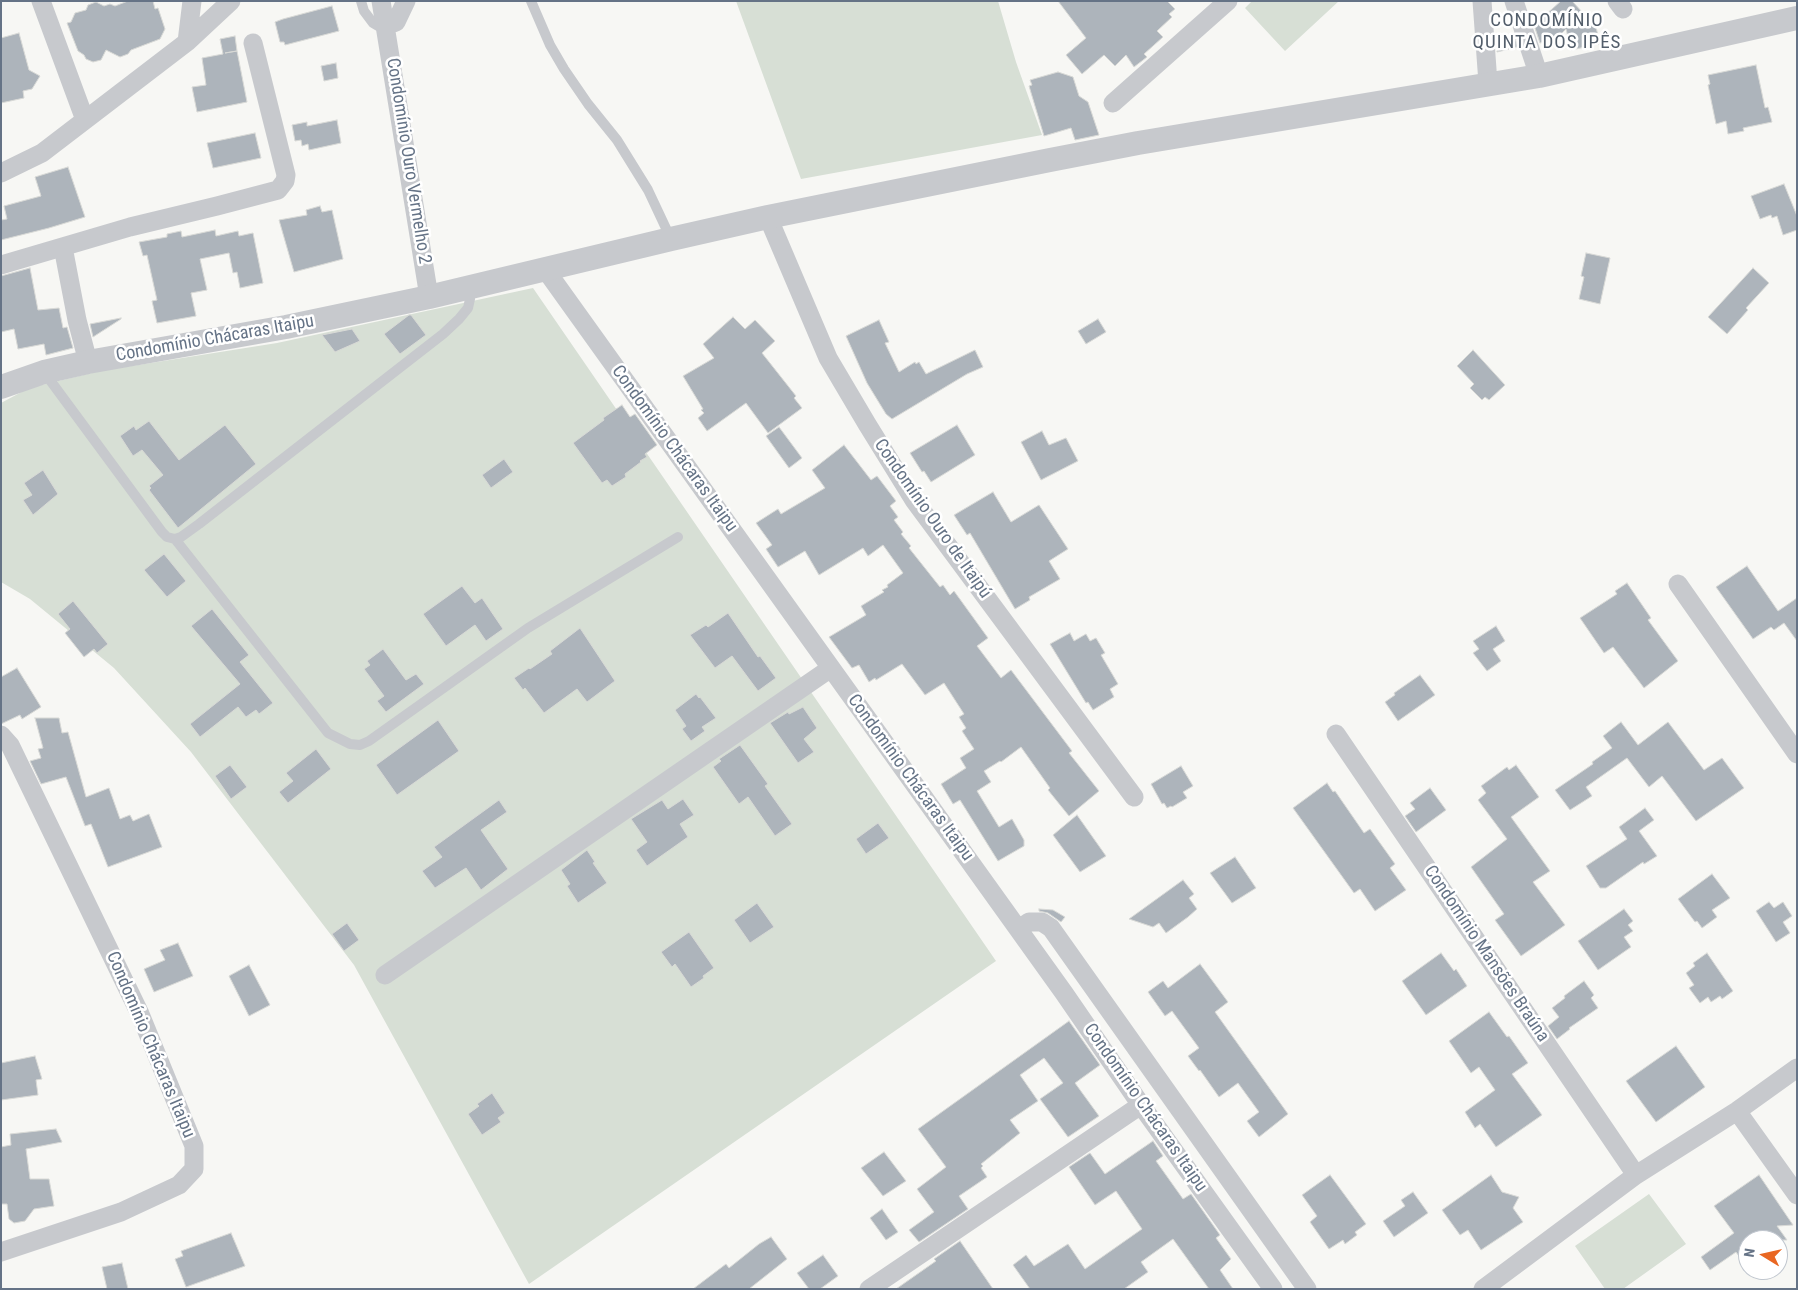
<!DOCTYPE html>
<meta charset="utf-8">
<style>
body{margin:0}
#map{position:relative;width:1798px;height:1290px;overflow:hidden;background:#f7f7f4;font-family:"Roboto Condensed",sans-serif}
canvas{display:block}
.frame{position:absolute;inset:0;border:2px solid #657386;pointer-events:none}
.north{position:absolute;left:1738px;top:1230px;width:50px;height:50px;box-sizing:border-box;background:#fff;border:1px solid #c1c7cf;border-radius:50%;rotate:279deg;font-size:14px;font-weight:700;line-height:20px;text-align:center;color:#657386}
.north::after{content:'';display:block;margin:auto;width:18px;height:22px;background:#e96722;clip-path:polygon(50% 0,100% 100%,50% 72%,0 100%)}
</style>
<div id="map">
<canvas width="1798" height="1290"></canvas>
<div class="frame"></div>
<div class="north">N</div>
</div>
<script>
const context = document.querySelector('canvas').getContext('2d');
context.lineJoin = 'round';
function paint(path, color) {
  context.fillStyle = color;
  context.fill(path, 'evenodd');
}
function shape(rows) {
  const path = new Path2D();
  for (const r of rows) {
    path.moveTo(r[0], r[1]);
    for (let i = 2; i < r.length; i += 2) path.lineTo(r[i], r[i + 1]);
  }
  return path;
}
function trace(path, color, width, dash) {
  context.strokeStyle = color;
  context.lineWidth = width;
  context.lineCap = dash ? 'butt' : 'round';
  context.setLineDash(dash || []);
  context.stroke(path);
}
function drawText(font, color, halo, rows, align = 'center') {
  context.font = font + ' "Roboto Condensed",sans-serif';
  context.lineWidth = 5;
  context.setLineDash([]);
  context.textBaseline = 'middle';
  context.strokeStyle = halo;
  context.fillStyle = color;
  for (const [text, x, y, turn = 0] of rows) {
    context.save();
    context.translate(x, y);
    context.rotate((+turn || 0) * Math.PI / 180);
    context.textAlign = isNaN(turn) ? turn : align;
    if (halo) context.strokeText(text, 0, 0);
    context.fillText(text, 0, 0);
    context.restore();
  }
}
paint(shape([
 [736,1,998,1,1016,62,1042,135,801,179],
 [1252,1,1339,1,1285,51,1245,8],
 [533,288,996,961,529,1284,354,965,191,752,114,668,30,599,1,582,1,403,29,388,100,371,277,343],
 [1649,1194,1686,1244,1623,1289,1605,1289,1575,1246]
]), '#d7dfd5');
const building = shape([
 [128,1,153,1,155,9,158,8,165,29,160,39,131,50,128,54,120,57,106,50,101,60,93,62,86,59,84,55,78,51,67,23,71,22,75,13,86,10,88,5,96,2,104,6,110,4,115,6,128,1],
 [1058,1,1167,1,1175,9,1169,14,1172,17,1157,31,1163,37,1144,54,1147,57,1134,67,1126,55,1115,66,1104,55,1082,74,1066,55,1086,38,1058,1],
 [1561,1,1572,1,1596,27,1600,44,1571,50,1566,29,1554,41,1540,43,1534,25,1561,1],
 [332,6,339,31,285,45,284,42,280,42,275,22,283,19,332,6],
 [19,33,29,70,40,76,32,89,23,91,24,98,1,103,1,38,19,33],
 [235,36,237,51,225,53,237,51,247,102,197,112,192,87,206,85,202,58,223,54,220,39,235,36],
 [1515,38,1518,47,1497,52,1497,51,1515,38],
 [336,63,338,78,324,81,321,66,336,63],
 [1756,65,1765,108,1768,107,1772,122,1743,128,1744,131,1728,134,1726,121,1716,124,1708,85,1710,84,1708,75,1756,65],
 [1058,72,1073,77,1079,96,1088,102,1099,135,1075,140,1071,128,1044,136,1029,86,1032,85,1030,80,1058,72],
 [337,120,341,143,309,150,308,144,302,146,301,140,295,141,292,125,307,122,307,126,337,120],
 [255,133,261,158,213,168,207,143,255,133],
 [68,167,85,217,49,228,1,240,1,220,7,219,4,206,41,196,35,177,68,167],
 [1784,184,1797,216,1797,230,1783,235,1777,216,1772,218,1771,215,1760,219,1751,196,1784,184],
 [320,206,322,212,332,210,343,259,294,272,279,220,307,215,306,210,320,206],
 [215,230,216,236,238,231,239,236,253,233,263,283,240,288,237,272,233,273,229,253,200,259,207,290,191,293,196,316,157,323,152,301,157,300,147,255,143,256,139,242,167,237,167,234,181,231,182,237,215,230],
 [1586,253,1610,258,1600,304,1579,299,1584,277,1581,276,1586,253],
 [30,268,38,310,59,308,63,328,67,327,73,348,46,355,44,344,18,349,14,329,1,332,1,276,30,268],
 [1753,268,1769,283,1746,308,1748,310,1727,334,1708,317,1753,268],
 [409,315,411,315,426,335,400,354,384,334,409,315],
 [733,317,745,329,755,320,775,341,762,353,796,396,794,398,802,408,768,433,746,403,707,431,698,418,704,413,701,410,703,409,683,376,714,358,703,344,733,317],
 [121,318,121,319,93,337,90,324,121,318],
 [1098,319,1106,332,1086,344,1078,331,1098,319],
 [879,320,889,342,885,343,899,372,915,362,916,364,919,362,926,374,975,350,983,367,967,374,892,419,886,414,867,383,846,336,879,320],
 [352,329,360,341,335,352,322,335,352,329],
 [1473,350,1505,385,1489,400,1485,397,1482,400,1470,388,1474,384,1457,366,1473,350],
 [622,405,630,417,635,414,657,445,645,454,647,457,640,461,641,462,625,474,626,477,612,486,607,480,602,483,573,443,604,420,603,418,622,405],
 [149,421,179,460,225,425,256,464,178,528,149,490,151,488,149,486,163,475,142,450,133,456,120,436,134,426,136,430,149,421],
 [957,425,975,455,931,482,924,471,922,472,910,453,957,425],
 [779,427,802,458,789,468,766,436,779,427],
 [1042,431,1049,445,1066,438,1078,461,1041,480,1021,442,1042,431],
 [844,445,871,480,877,476,896,501,890,506,898,517,894,520,903,532,901,534,911,546,909,548,940,587,943,585,950,595,954,591,988,638,977,646,1001,678,1011,670,1072,751,1069,753,1099,791,1069,816,1048,790,1050,788,1021,747,1001,762,1000,761,984,771,991,782,977,791,999,827,1012,819,1024,840,1024,846,998,861,960,800,953,804,941,784,966,768,960,758,974,749,962,731,966,728,959,717,964,714,944,683,925,695,902,664,876,680,875,678,869,682,859,665,852,668,829,637,866,615,861,606,884,592,882,590,888,587,887,585,903,573,883,545,868,556,863,548,819,575,805,551,778,567,766,549,772,545,756,523,778,509,781,514,825,488,812,470,844,445],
 [504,459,513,472,491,488,482,475,504,459],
 [43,470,58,494,33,515,23,500,32,495,24,483,43,470],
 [993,492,1011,522,1039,505,1068,549,1049,561,1060,579,1029,597,1030,600,1015,609,970,533,967,535,954,515,993,492],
 [164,554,186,581,167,597,144,570,164,554],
 [1747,566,1778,611,1797,598,1797,641,1784,623,1774,630,1771,627,1753,639,1716,587,1747,566],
 [1627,583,1651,618,1648,620,1678,661,1644,688,1613,647,1604,653,1580,618,1617,594,1615,591,1627,583],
 [462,586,475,603,482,598,503,629,486,641,475,625,446,646,423,614,462,586],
 [73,601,108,644,97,653,94,649,84,657,65,633,70,629,58,614,73,601],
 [212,609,249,655,240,662,273,703,259,714,256,710,246,717,238,707,200,737,190,724,240,684,191,626,212,609],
 [728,613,758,657,760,656,776,678,758,691,732,656,715,668,690,635,706,625,708,627,728,613],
 [1496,626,1505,641,1493,649,1501,661,1487,671,1473,653,1479,649,1473,641,1496,626],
 [580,628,615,681,587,702,577,689,544,713,525,688,523,690,514,678,529,668,530,669,552,654,550,651,580,628],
 [1070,633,1074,641,1086,634,1090,641,1096,638,1105,653,1101,655,1118,684,1110,689,1114,697,1093,710,1088,702,1086,703,1050,644,1070,633],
 [383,649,406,680,416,674,424,684,386,712,377,701,384,696,364,669,370,665,367,661,383,649],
 [17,668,41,707,22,719,20,715,1,724,1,677,17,668],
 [1420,675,1435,695,1398,721,1385,702,1395,695,1394,693,1420,675],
 [696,694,699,698,700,697,716,718,702,727,705,731,691,741,682,729,686,726,675,710,696,694],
 [803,707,817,728,804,739,814,752,798,763,770,723,788,712,789,714,803,707],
 [35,718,59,718,62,733,68,732,86,797,109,788,120,819,130,815,133,821,149,814,162,847,108,867,91,824,85,826,66,777,41,784,30,761,41,758,38,749,43,748,35,718],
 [438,720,459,751,397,795,376,765,438,720],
 [1621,722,1638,745,1668,722,1704,770,1722,758,1744,788,1696,821,1662,776,1649,787,1627,758,1586,787,1592,796,1570,810,1555,790,1593,764,1592,762,1612,748,1603,736,1621,722],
 [740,745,768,784,765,786,792,824,775,836,748,797,739,804,713,767,721,761,719,759,740,745],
 [316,749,331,769,288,803,279,792,293,781,286,773,316,749],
 [230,765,247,787,231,799,215,776,230,765],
 [1516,765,1539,797,1511,817,1550,871,1533,882,1565,925,1521,956,1495,920,1504,914,1471,867,1507,839,1478,800,1486,793,1481,786,1507,767,1509,770,1516,765],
 [1181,766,1193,786,1183,792,1187,798,1172,807,1171,806,1167,808,1164,803,1162,804,1151,784,1181,766],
 [1327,783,1333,792,1335,791,1364,833,1370,829,1395,864,1390,868,1406,890,1375,911,1360,889,1354,893,1293,808,1327,783],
 [1430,788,1446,810,1416,832,1405,816,1415,809,1410,803,1430,788],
 [683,799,694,815,680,824,688,837,647,866,636,850,647,842,631,819,662,800,668,809,683,799],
 [499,800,507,812,481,830,508,869,481,890,466,868,435,888,422,871,442,857,434,847,499,800],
 [1645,808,1654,820,1639,831,1657,856,1644,864,1643,862,1606,888,1600,888,1586,866,1627,839,1619,827,1645,808],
 [1077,815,1106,856,1080,872,1053,835,1077,815],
 [878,823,889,838,866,854,856,839,878,823],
 [587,850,595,862,593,863,607,883,578,903,567,886,570,884,561,870,587,850],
 [1235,857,1256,888,1232,903,1210,873,1235,857],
 [1712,874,1730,898,1712,910,1717,917,1702,928,1697,921,1695,922,1678,899,1712,874],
 [1183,880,1194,894,1189,898,1197,909,1188,917,1166,933,1159,923,1153,927,1129,919,1183,880],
 [1769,902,1774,908,1783,902,1792,916,1783,922,1790,933,1776,942,1756,911,1769,902],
 [757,903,774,927,750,943,734,920,757,903],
 [1039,909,1053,910,1065,917,1061,922,1048,913,1039,911,1039,909],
 [1624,909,1633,921,1628,925,1633,931,1624,937,1631,947,1598,970,1578,941,1624,909],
 [347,923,359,940,344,951,332,934,347,923],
 [689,932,714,968,703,976,704,978,691,987,675,964,672,967,661,952,689,932],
 [178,943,193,976,154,992,144,969,165,960,160,950,178,943],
 [1441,953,1454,971,1456,969,1467,986,1426,1015,1402,981,1441,953],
 [1707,953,1733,991,1722,999,1720,996,1711,1002,1708,997,1700,1003,1689,988,1694,985,1686,973,1695,966,1693,963,1707,953],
 [1200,964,1228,1002,1215,1012,1288,1114,1259,1137,1247,1121,1259,1112,1238,1083,1219,1097,1200,1070,1199,1071,1188,1056,1199,1048,1172,1011,1165,1016,1148,992,1163,981,1168,988,1200,964],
 [249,965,270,1005,249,1016,229,976,249,965],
 [1584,981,1594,995,1591,998,1598,1008,1569,1028,1570,1029,1557,1039,1548,1026,1559,1017,1552,1008,1565,998,1564,996,1584,981],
 [1489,1012,1507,1037,1509,1036,1528,1063,1512,1074,1542,1115,1496,1147,1480,1124,1475,1128,1465,1112,1495,1090,1479,1067,1471,1073,1449,1041,1489,1012],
 [1069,1021,1100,1065,1075,1083,1099,1116,1068,1137,1040,1099,1063,1083,1044,1058,1020,1075,1038,1101,1010,1120,1020,1133,981,1164,983,1166,981,1168,987,1177,959,1196,968,1209,919,1242,909,1230,934,1212,917,1189,946,1167,918,1129,1069,1021],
 [1676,1046,1705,1087,1656,1122,1626,1081,1676,1046],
 [35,1056,42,1079,36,1080,38,1095,1,1100,1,1063,35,1056],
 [492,1093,505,1113,498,1118,501,1122,482,1135,468,1114,479,1106,477,1104,492,1093],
 [56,1129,62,1142,26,1149,30,1179,49,1179,54,1206,34,1209,25,1221,14,1223,9,1219,7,1204,1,1204,1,1147,11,1145,10,1134,56,1129],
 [1153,1141,1163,1156,1156,1161,1183,1199,1191,1194,1220,1235,1216,1238,1231,1259,1220,1270,1233,1289,1209,1289,1173,1239,1141,1262,1148,1272,1124,1289,1030,1289,1013,1265,1026,1255,1034,1266,1068,1244,1085,1269,1142,1229,1116,1191,1095,1205,1069,1167,1090,1153,1105,1174,1153,1141],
 [884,1152,906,1181,883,1196,861,1168,884,1152],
 [1330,1175,1366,1224,1355,1232,1357,1235,1345,1244,1343,1240,1329,1249,1310,1222,1317,1216,1302,1195,1330,1175],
 [1491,1175,1502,1192,1519,1197,1513,1208,1523,1222,1481,1250,1468,1230,1460,1235,1442,1210,1491,1175],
 [1759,1175,1793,1225,1777,1226,1787,1240,1748,1240,1748,1269,1736,1252,1710,1270,1701,1257,1734,1233,1714,1206,1759,1175],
 [1413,1192,1428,1213,1394,1237,1383,1221,1405,1206,1401,1200,1413,1192],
 [882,1209,898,1232,886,1240,870,1218,882,1209],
 [231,1233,245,1266,186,1287,175,1259,183,1256,181,1251,231,1233],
 [771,1237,787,1259,749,1289,693,1289,726,1264,729,1268,759,1244,771,1237],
 [960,1241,993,1289,896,1289,936,1261,934,1259,960,1241],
 [823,1255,838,1276,820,1289,809,1289,797,1273,823,1255],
 [122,1263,128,1289,107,1289,102,1267,122,1263]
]);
paint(building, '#adb4bb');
trace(building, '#d8d9d6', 1);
trace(shape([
 [361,1,364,11,373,23,378,26,386,26],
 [531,1,550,45,564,69,588,104,617,140,648,190,671,239],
 [44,372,162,532,167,537,175,539,181,537,199,524,443,334,459,319,468,308,470,299,470,287],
 [175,539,328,733,350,744,360,745,369,741,528,628,678,537]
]), '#c7c9cd', 10);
trace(shape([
 [41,1,85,120],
 [381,1,429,297],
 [1482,1,1488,83],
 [1514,1,1539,76],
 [1617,1,1623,9],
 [386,26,396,22,406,1],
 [187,42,192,1],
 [1113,103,1228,1],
 [1,173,42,153,187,42,231,1],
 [768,217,828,358,867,424,914,500,1134,797],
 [63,247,77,320,88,362],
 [1,265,130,227,217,206,278,190,285,181,286,175,253,43],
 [545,269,1064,993,1141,1105,1273,1289],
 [1678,584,1797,754],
 [1336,734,1636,1175],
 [1,735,10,745,140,1014,194,1146,194,1169,179,1185,121,1212,1,1252],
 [1019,929,1029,922,1042,922,1051,928,1307,1289],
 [385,975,831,668],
 [1737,1111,1797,1195],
 [869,1289,1141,1105],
 [1483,1289,1636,1175,1737,1111,1797,1068]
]), '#c7c9cd', 19);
trace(shape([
 [1,387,44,372,88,362,286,327,429,297,671,239,768,217,1050,160,1138,143,1539,76,1797,18]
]), '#c7c9cd', 24);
drawText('18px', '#657386', '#fff', [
 ["Condomínio Ouro Vermelho 2",408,161,81],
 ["Condomínio Chácaras Itaipu",215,339,-10],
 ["Condomínio Chácaras Itaipu",674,449,54],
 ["Condomínio Ouro de Itaipú",932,519,55],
 ["Condomínio Chácaras Itaipu",910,778,54],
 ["Condomínio Mansões Braúna",1486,954,56],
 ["Condomínio Chácaras Itaipu",150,1045,67],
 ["Condomínio Chácaras Itaipu",1145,1108,55]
]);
context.letterSpacing = '1px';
drawText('19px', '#535e6b', '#fff', [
 ["CONDOMÍNIO",1547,21],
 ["QUINTA DOS IPÊS",1547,43]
]);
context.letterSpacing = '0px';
</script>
